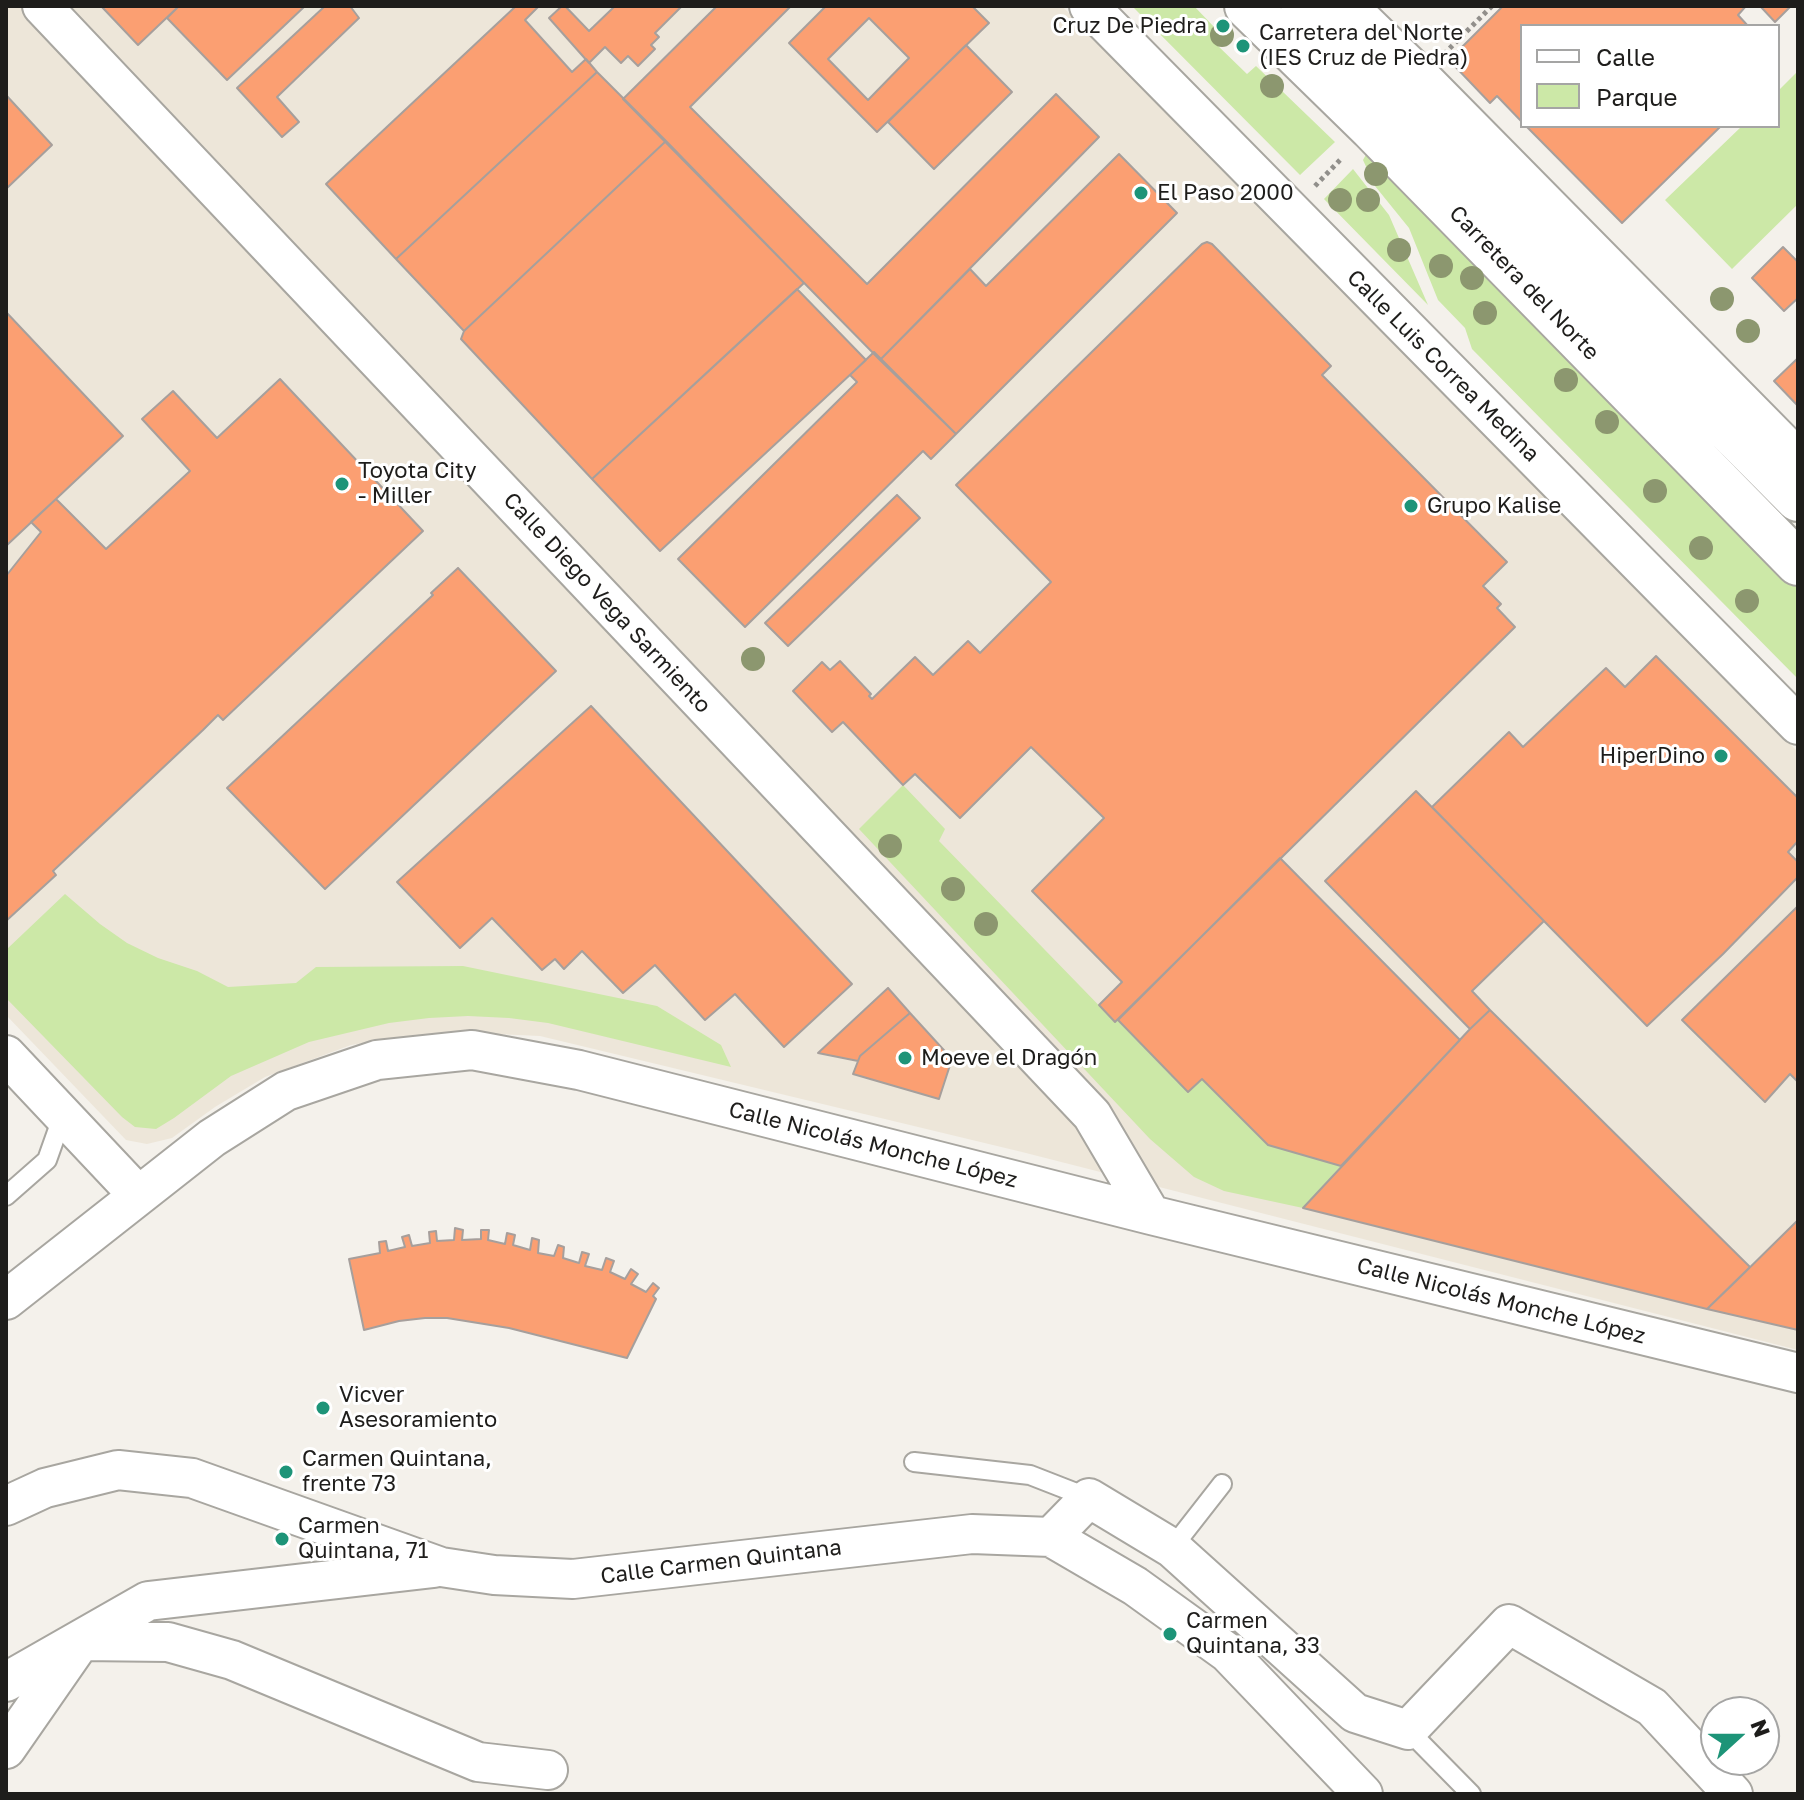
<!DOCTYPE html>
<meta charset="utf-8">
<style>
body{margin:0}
#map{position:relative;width:1804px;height:1800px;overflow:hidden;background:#f4f1eb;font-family:"Golos Text",sans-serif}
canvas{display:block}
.frame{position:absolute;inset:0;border:8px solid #1e1d1b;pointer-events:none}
.legend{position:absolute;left:1520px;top:24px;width:260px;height:104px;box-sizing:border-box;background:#fff;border:2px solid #a5a5a4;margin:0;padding:10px 14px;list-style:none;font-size:24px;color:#1e1d1b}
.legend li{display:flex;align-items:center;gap:16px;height:40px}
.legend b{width:40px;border:2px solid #a5a5a4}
.north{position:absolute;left:1700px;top:1696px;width:80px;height:80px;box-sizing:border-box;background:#fff;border:2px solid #a5a5a4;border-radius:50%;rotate:69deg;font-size:22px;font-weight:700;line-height:32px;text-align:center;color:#1e1d1b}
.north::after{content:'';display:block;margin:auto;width:28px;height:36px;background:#1d9478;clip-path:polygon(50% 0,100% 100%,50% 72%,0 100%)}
</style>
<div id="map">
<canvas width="1804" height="1800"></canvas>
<div class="frame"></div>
<ul class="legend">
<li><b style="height:10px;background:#fff"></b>Calle</li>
<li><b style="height:22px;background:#cce8a7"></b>Parque</li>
</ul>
<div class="north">N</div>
</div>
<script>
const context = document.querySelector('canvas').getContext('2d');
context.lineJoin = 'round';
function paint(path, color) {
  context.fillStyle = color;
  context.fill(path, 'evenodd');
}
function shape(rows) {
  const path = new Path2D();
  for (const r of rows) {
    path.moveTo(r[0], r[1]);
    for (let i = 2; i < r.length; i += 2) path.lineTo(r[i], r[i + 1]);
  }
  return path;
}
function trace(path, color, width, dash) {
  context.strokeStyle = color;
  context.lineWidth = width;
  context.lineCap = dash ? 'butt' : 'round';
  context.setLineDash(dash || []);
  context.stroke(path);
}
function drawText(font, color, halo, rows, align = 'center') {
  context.font = font + ' "Golos Text",sans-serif';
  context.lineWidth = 6;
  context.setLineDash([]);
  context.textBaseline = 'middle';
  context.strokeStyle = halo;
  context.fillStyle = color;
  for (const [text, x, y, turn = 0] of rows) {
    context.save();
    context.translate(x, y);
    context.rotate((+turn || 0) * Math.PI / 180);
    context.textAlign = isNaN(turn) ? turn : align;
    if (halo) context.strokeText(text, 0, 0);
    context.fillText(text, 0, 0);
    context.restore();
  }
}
paint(shape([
 [6,6,1062,6,1798,752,1798,1350,1022,1152,540,1036,452,1032,387,1039,351,1045,265,1077,215,1107,172,1138,147,1144,126,1140,6,1015]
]), '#ede6d9');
paint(shape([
 [1132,6,1194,6,1216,29,1215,43,1247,74,1256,66,1335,142,1300,175],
 [1798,71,1798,204,1732,269,1665,200,1742,126,1778,126,1778,91],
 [1368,151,1798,585,1798,679,1472,349,1465,328,1438,300,1409,228,1375,186,1363,160],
 [1353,169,1389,215,1428,305,1324,199],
 [903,785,945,829,939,841,1115,1022,1118,1020,1188,1092,1202,1079,1268,1145,1341,1166,1303,1208,1224,1191,1194,1177,1150,1139,859,829],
 [65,894,100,924,127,943,158,958,197,971,228,987,296,983,316,967,463,966,657,1006,721,1045,731,1067,548,1023,509,1018,468,1016,429,1018,389,1023,309,1042,231,1076,174,1118,156,1129,135,1127,122,1117,6,998,6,950]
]), '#cce8a7');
const building = shape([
 [101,6,179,6,138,45,101,6],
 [179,6,305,6,227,80,167,18,179,6],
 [325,6,350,6,359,18,277,97,299,122,282,137,237,88,325,6],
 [516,6,538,7,525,20,572,72,586,59,597,72,396,259,326,184,516,6],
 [562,6,565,6,589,31,615,6,682,6,655,33,659,37,651,45,655,49,638,66,628,56,621,63,605,47,589,63,549,18,562,6],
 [717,6,791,6,690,107,867,284,1056,94,1099,137,880,360,623,99,717,6],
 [826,6,972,6,989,23,877,132,789,43,826,6],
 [1503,6,1746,6,1738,15,1748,26,1522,26,1522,122,1497,96,1490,103,1449,60,1503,6],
 [1760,6,1791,6,1775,22,1760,6],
 [869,18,909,58,868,100,828,59,869,18],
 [966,45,1012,92,934,169,888,122,966,45],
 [597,72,666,141,464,331,396,259,597,72],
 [6,95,52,145,6,189,6,95],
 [1526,126,1721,126,1622,223,1526,126],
 [666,141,804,283,592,479,461,339,464,331,666,141],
 [1119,154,1177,213,956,434,880,360,970,269,986,286,1119,154],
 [1207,242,1212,244,1331,366,1322,375,1507,562,1483,586,1501,604,1497,608,1515,627,1115,1022,1099,1005,1122,982,1032,891,1104,818,1031,747,960,818,915,774,903,785,843,722,832,732,793,691,822,662,830,670,840,661,871,694,869,696,872,699,915,657,933,675,968,641,980,653,1051,582,956,485,1202,244,1207,242],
 [1783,247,1798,262,1798,298,1784,311,1752,278,1783,247],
 [797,289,866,360,660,551,592,479,797,289],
 [6,312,123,436,6,546,6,312],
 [874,352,956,434,931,459,923,451,745,627,678,559,857,382,850,375,874,352],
 [1798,358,1798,406,1774,381,1798,358],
 [280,379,423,531,223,720,218,715,203,730,53,871,56,875,6,921,6,576,41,532,31,522,56,499,106,549,190,471,142,419,173,391,217,438,280,379],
 [897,495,920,518,788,646,765,623,897,495],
 [458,568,556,671,325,889,227,788,433,595,431,593,458,568],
 [1656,656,1798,798,1798,841,1788,852,1798,862,1798,877,1723,954,1647,1026,1432,807,1509,732,1523,747,1606,668,1625,687,1656,656],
 [591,706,852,984,784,1047,735,994,705,1020,655,965,623,993,582,951,564,969,555,959,542,970,492,918,460,948,397,882,591,706],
 [1416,791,1544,921,1472,991,1490,1010,1470,1029,1325,881,1416,791],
 [1280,858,1460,1040,1341,1166,1268,1145,1202,1079,1188,1092,1118,1020,1280,858],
 [1798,906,1798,1082,1790,1074,1765,1102,1682,1020,1798,906],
 [888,988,910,1013,860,1056,858,1061,818,1053,888,988],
 [1490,1010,1750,1267,1707,1309,1303,1208,1470,1029,1490,1010],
 [910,1013,952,1059,939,1099,853,1074,860,1056,910,1013],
 [1798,1220,1798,1330,1707,1309,1731,1286,1798,1220],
 [455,1228,463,1230,462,1240,481,1239,481,1230,489,1230,488,1240,505,1244,507,1233,515,1235,513,1245,530,1250,532,1238,539,1240,538,1253,554,1256,558,1245,564,1247,563,1258,579,1263,582,1252,589,1254,585,1266,602,1270,606,1258,614,1261,610,1272,625,1279,631,1269,638,1274,631,1284,646,1292,653,1283,659,1288,653,1296,656,1299,627,1358,509,1328,447,1318,425,1318,399,1321,364,1330,349,1259,380,1253,379,1242,386,1241,388,1251,405,1247,402,1237,409,1235,412,1246,430,1243,429,1232,436,1231,437,1241,454,1240,455,1228]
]);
paint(building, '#fb9f72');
trace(building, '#a69f9c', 2);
const service = shape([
 [6,1196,47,1160,63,1115],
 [914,1462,1030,1475,1089,1498],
 [1172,1548,1222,1484],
 [1408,1730,1471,1794]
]);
const minor = shape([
 [42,6,1092,1115,1151,1215],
 [1089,6,1798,725],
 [1348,6,1421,77,1798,459],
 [6,1055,138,1195],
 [6,1300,212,1138,286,1091,377,1060,472,1050,579,1070,1151,1215,1798,1373],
 [6,1506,45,1488,118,1470,192,1478,441,1567,494,1575,573,1579,972,1534,1051,1537,1135,1586,1228,1653,1363,1794],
 [1051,1537,1089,1498,1172,1548,1355,1713,1408,1730,1509,1624,1652,1707,1733,1794],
 [6,1682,148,1601,434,1568],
 [6,1749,81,1641,168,1642,232,1660,478,1762,548,1770]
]);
const tertiary = shape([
 [1247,6,1372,128,1798,563],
 [1303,6,1400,99,1798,499]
]);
trace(service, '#a8a6a0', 22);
trace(minor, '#a8a6a0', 42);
trace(tertiary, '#a8a6a0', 48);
trace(shape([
 [1444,54,1492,6],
 [1315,186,1341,159]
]), '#918f8b', 5, [4, 4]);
trace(service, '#fff', 18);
trace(minor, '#fff', 38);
trace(tertiary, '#fff', 44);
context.fillStyle = '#8c976f';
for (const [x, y] of [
 [1222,35],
 [1272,86],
 [1376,174],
 [1340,200],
 [1368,200],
 [1399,250],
 [1441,266],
 [1472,278],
 [1722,299],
 [1485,313],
 [1748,331],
 [1566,380],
 [1607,422],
 [1655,491],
 [1701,548],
 [1747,601],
 [753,659],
 [890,846],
 [953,889],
 [986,924]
]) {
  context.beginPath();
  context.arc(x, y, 12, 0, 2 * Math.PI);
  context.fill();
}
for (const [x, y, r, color] of [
 [1223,26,8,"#1d9478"],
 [1243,46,8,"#1d9478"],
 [1141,193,8,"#1d9478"],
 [342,484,8,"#1d9478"],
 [1411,506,8,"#1d9478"],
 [1721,756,8,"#1d9478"],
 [905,1058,8,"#1d9478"],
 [323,1408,8,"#1d9478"],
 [286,1472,8,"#1d9478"],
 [282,1539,8,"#1d9478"],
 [1170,1634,8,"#1d9478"]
]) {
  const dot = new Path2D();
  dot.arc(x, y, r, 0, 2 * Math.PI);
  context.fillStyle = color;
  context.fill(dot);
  trace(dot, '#fff', 3);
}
drawText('22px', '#1e1d1b', '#fff', [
 ["Cruz De Piedra",1207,26,"right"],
 ["Carretera del Norte",1259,33],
 ["(IES Cruz de Piedra)",1259,58],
 ["El Paso 2000",1157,193],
 ["Toyota City",358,471],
 ["- Miller",358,496],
 ["Grupo Kalise",1427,506],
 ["HiperDino",1705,756,"right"],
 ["Moeve el Dragón",921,1058],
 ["Vicver",339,1395],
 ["Asesoramiento",339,1420],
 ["Carmen Quintana,",302,1459],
 ["frente 73",302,1484],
 ["Carmen",298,1526],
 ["Quintana, 71",298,1551],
 ["Carmen",1186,1621],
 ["Quintana, 33",1186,1646]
], 'left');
drawText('22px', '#1e1d1b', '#fff', [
 ["Carretera del Norte",1524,283,46],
 ["Calle Luis Correa Medina",1443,366,45],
 ["Calle Diego Vega Sarmiento",607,603,47],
 ["Calle Nicolás Monche López",873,1145,14],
 ["Calle Nicolás Monche López",1501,1301,14],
 ["Calle Carmen Quintana",721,1562,-7]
]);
</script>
